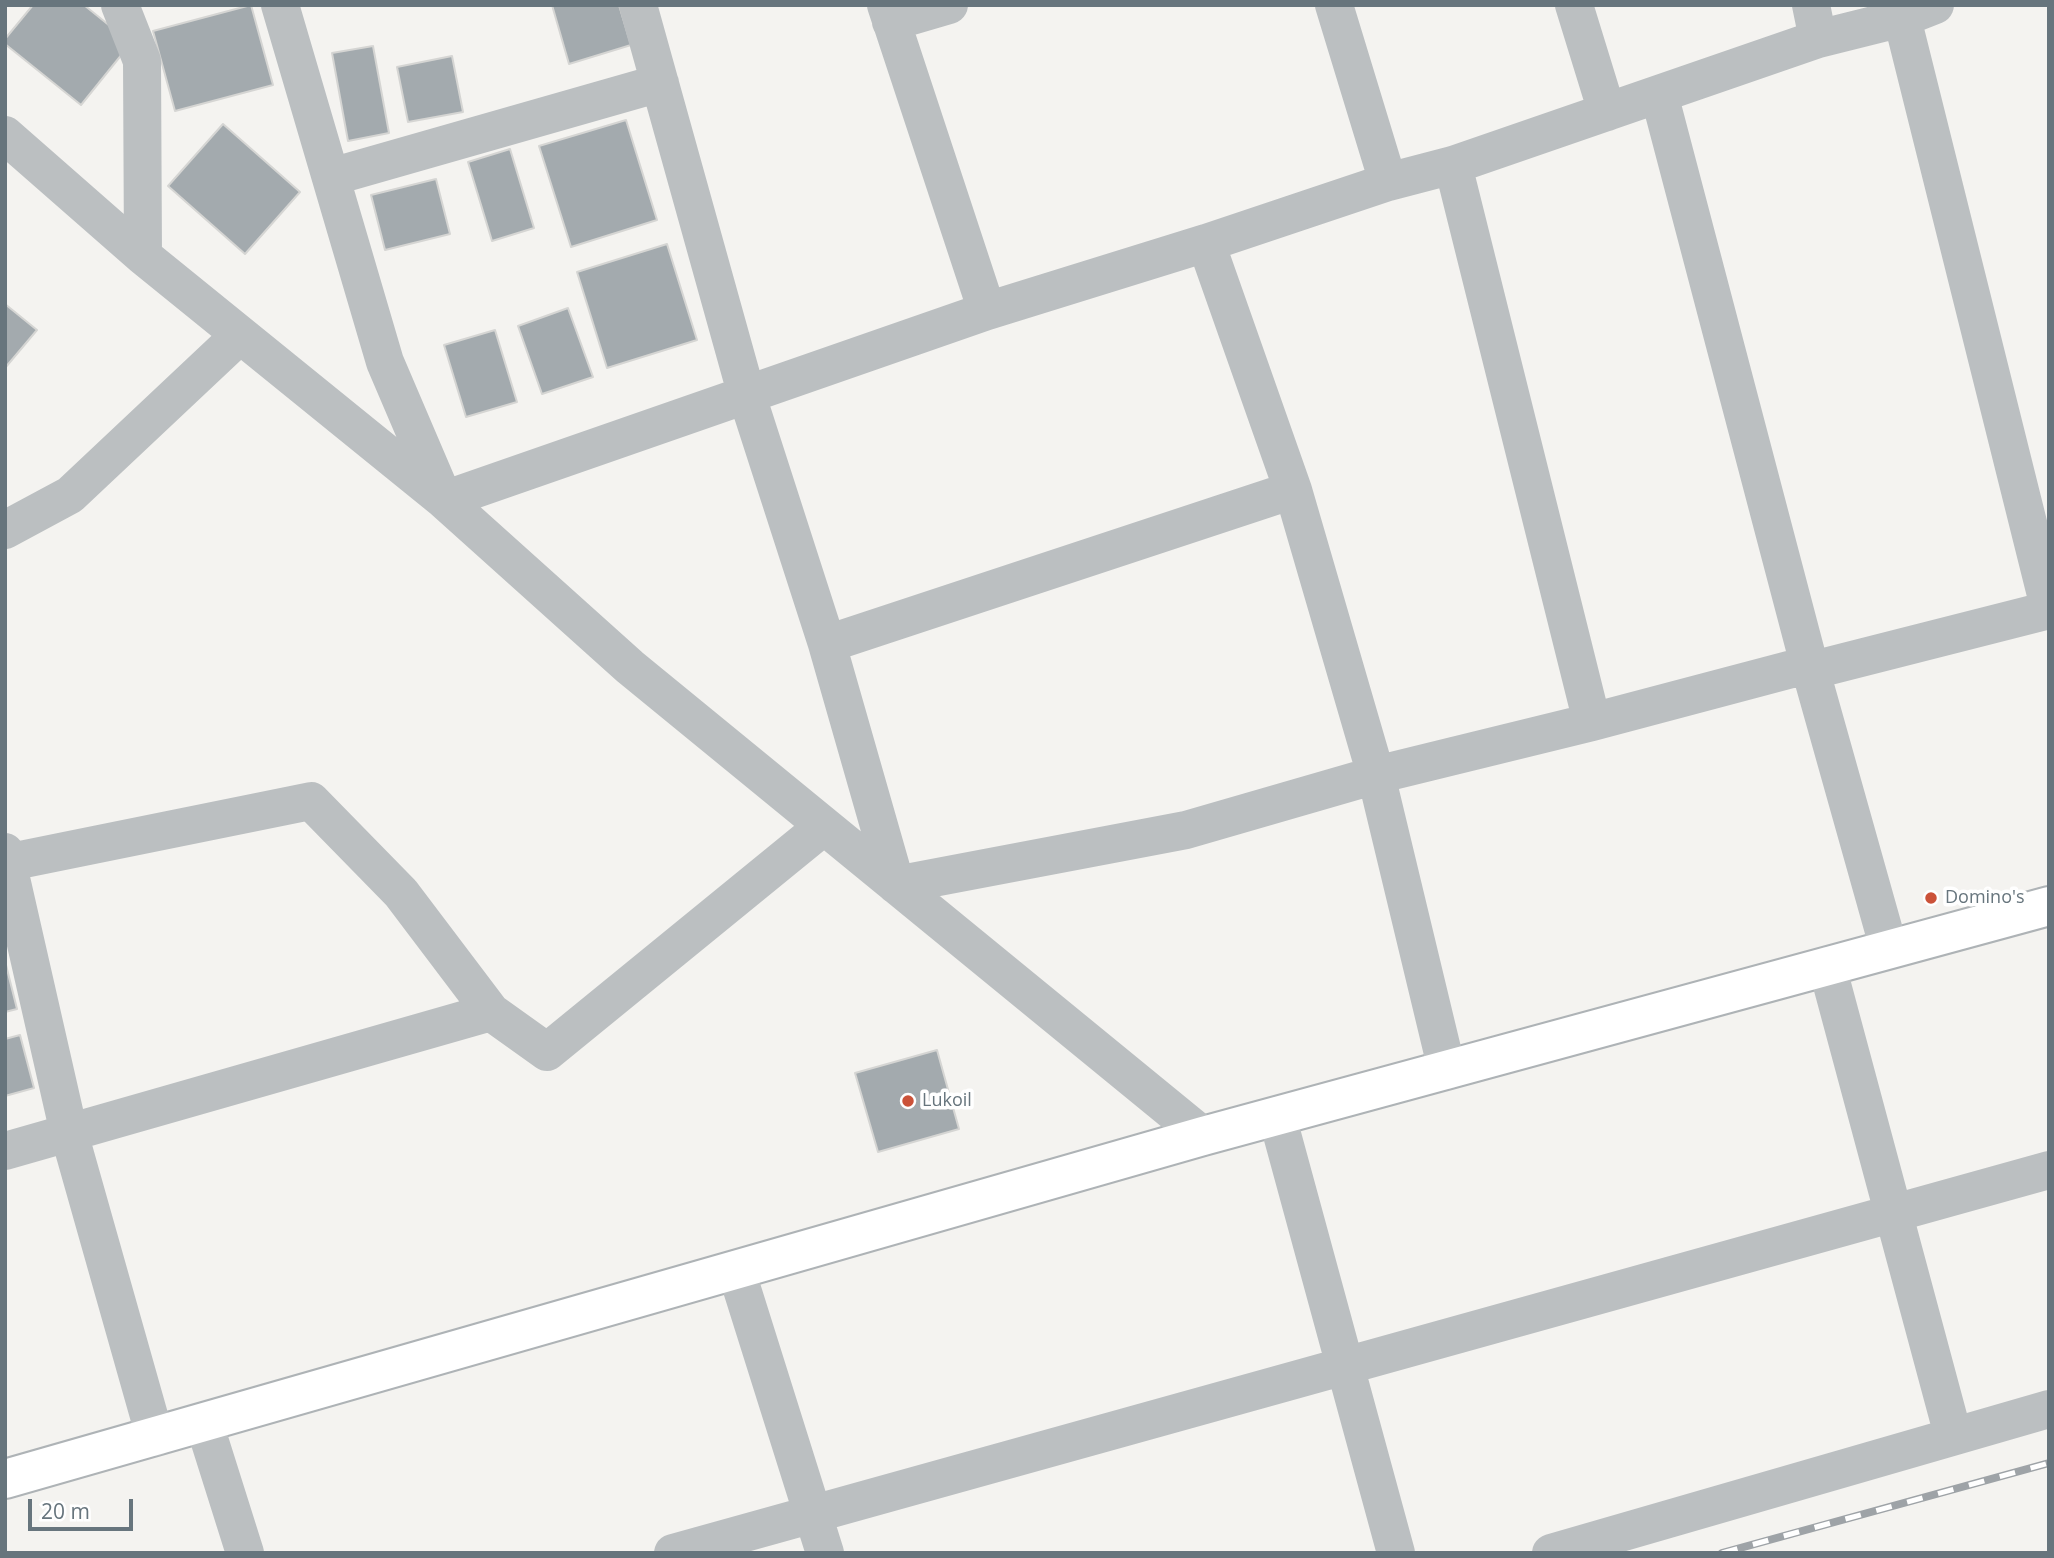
<!DOCTYPE html>
<style>
body{margin:0}
#map{position:relative;width:2054px;height:1558px;overflow:hidden;background:#f4f3f0;font-family:"Open Sans",sans-serif}
canvas{display:block}
.frame{position:absolute;inset:0;border:7px solid #67757d;pointer-events:none}
.scale{position:absolute;left:28px;top:1499px;width:105px;height:32px;box-sizing:border-box;border:4px solid #67757d;border-top:0;padding-left:9px;font-size:21px;line-height:24px;white-space:nowrap;color:#67757d;-webkit-text-stroke:5px #fff;paint-order:stroke}
</style>
<div id="map">
<canvas width="2054" height="1558"></canvas>
<div class="frame"></div>
<div class="scale">20 m</div>
</div>
<script>
const context = document.querySelector('canvas').getContext('2d');
context.lineJoin = 'round';
function paint(path, color) {
  context.fillStyle = color;
  context.fill(path, 'evenodd');
}
function shape(rows) {
  const path = new Path2D();
  for (const r of rows) {
    path.moveTo(r[0], r[1]);
    for (let i = 2; i < r.length; i += 2) path.lineTo(r[i], r[i + 1]);
  }
  return path;
}
function trace(path, color, width, dash) {
  context.strokeStyle = color;
  context.lineWidth = width;
  context.lineCap = dash ? 'butt' : 'round';
  context.setLineDash(dash || []);
  context.stroke(path);
}
function drawText(font, color, halo, rows, align = 'center') {
  context.font = font + ' "Open Sans",sans-serif';
  context.lineWidth = 7;
  context.setLineDash([]);
  context.textBaseline = 'middle';
  context.strokeStyle = halo;
  context.fillStyle = color;
  for (const [text, x, y, turn = 0] of rows) {
    context.save();
    context.translate(x, y);
    context.rotate((+turn || 0) * Math.PI / 180);
    context.textAlign = isNaN(turn) ? turn : align;
    if (halo) context.strokeText(text, 0, 0);
    context.fillText(text, 0, 0);
    context.restore();
  }
}
const building = shape([
 [33,5,84,5,131,43,81,105,5,44,5,39,33,5],
 [251,5,273,85,175,111,153,31,251,5],
 [552,5,619,5,631,45,569,64,552,5],
 [373,46,389,133,348,141,332,53,373,46],
 [452,56,463,112,408,122,397,67,452,56],
 [626,120,657,220,571,247,539,146,626,120],
 [223,124,300,192,245,254,168,186,223,124],
 [510,149,534,228,492,241,468,162,510,149],
 [436,179,450,234,385,250,371,195,436,179],
 [667,244,697,340,607,368,577,272,667,244],
 [5,304,37,330,5,368,5,304],
 [568,308,593,377,542,394,518,326,568,308],
 [495,330,517,402,466,417,444,345,495,330],
 [5,961,17,1009,5,1012,5,961],
 [20,1035,34,1088,5,1096,5,1039,20,1035],
 [937,1050,959,1129,878,1152,855,1073,937,1050]
]);
paint(building, '#a3aaae');
trace(building, '#d5d5d3', 2);
const secondary = shape([
 [5,1479,1203,1136,2049,906]
]);
trace(secondary, '#aeb3b6', 42);
trace(shape([
 [120,5,142,61,143,256],
 [280,5,385,362,444,500,987,311,1206,243,1388,182,1453,165,1818,39,1902,18,1935,5],
 [638,5,747,396,827,644,896,885,1186,830,1376,775,1592,722,1792,669,1821,668,2049,610],
 [886,5,987,311],
 [1334,5,1388,182],
 [1574,5,1607,112],
 [1811,5,1818,39],
 [1902,18,2049,607],
 [891,22,949,5],
 [1659,94,1810,668,1889,949],
 [5,135,143,256,444,500,630,667,1203,1136],
 [1453,165,1592,722],
 [331,177,660,83],
 [1206,243,1293,490,1376,775,1447,1070],
 [5,530,70,495,240,335],
 [827,644,1293,490],
 [5,852,69,1133,155,1437],
 [5,863,311,801,401,893,491,1012,547,1052,824,826],
 [1827,966,1953,1435],
 [1277,1116,1396,1553],
 [5,1151,491,1012],
 [736,1270,825,1553],
 [204,1423,245,1553],
 [673,1553,2049,1170],
 [1551,1553,2049,1409]
]), '#bbbfc1', 38);
trace(secondary, '#fff', 38);
const rail = shape([
 [1722,1553,2049,1463]
]);
trace(rail, '#9ea3a7', 8);
trace(rail, '#fff', 5, [16]);
for (const [x, y, r, color] of [
 [1931,898,7,"#cb5239"],
 [908,1101,7,"#cb5239"]
]) {
  const dot = new Path2D();
  dot.arc(x, y, r, 0, 2 * Math.PI);
  context.fillStyle = color;
  context.fill(dot);
  trace(dot, '#fff', 2.5);
}
drawText('18px', '#67757d', '#fff', [
 ["Domino's",1945,898],
 ["Lukoil",922,1101]
], 'left');
</script>
